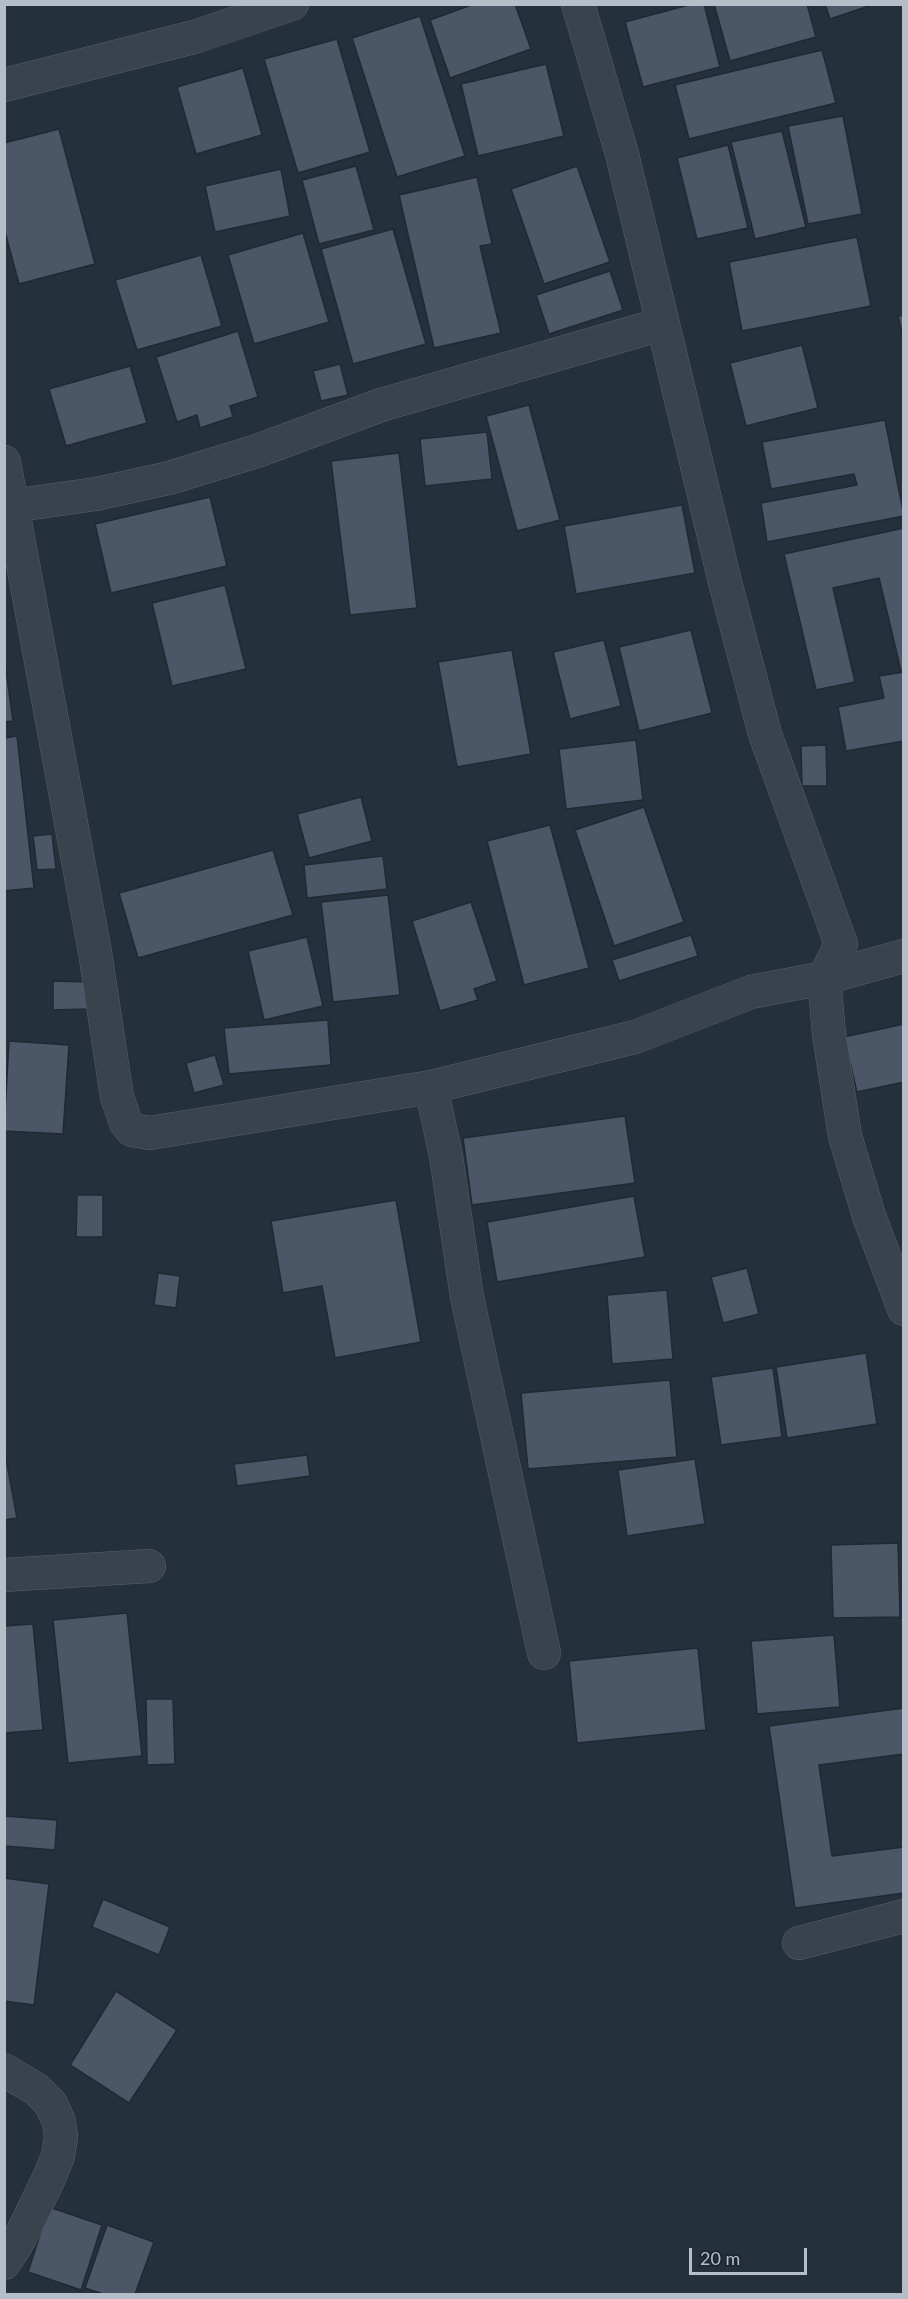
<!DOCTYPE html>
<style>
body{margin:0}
#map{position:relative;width:908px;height:2299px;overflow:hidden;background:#25303d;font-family:Lato,sans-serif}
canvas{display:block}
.frame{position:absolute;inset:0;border:6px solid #b5bdc8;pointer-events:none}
.scale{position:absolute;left:689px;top:2248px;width:118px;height:27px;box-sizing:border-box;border:3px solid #b5bdc8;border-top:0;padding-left:8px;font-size:18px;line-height:21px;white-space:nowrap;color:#b5bdc8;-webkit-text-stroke:4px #1e2732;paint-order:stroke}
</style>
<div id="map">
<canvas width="908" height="2299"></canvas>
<div class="frame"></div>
<div class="scale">20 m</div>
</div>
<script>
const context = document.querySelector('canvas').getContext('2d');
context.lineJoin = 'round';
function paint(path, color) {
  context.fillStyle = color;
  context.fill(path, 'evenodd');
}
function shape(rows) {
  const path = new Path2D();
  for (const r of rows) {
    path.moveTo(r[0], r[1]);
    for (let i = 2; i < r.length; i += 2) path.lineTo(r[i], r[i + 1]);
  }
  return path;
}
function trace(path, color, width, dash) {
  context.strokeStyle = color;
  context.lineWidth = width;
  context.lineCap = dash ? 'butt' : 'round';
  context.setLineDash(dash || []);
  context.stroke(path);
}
const building = shape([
 [474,4,515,4,531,49,450,78,430,20,474,4],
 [692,4,704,4,720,67,643,87,625,22,692,4],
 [714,4,807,4,816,37,730,61,714,4],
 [825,4,875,4,830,19,825,4],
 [420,16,465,156,397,177,352,38,420,16],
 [337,39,370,152,298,173,264,59,337,39],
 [822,50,836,103,689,139,675,85,822,50],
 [546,64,564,136,478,156,461,84,546,64],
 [243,68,262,135,196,154,177,87,243,68],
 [843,116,862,214,808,224,788,126,843,116],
 [59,129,95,264,19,284,4,228,4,143,59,129],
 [782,131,806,227,755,239,731,142,782,131],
 [728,145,748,228,697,239,677,158,728,145],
 [356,166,374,230,319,244,302,180,356,166],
 [577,166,610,262,544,284,511,189,577,166],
 [281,169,290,216,215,232,205,186,281,169],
 [477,177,492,244,480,246,501,333,434,348,399,195,477,177],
 [393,229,426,344,353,364,321,249,393,229],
 [303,233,329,322,254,344,228,255,303,233],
 [857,237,871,306,742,331,729,262,857,237],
 [201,255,222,326,137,350,115,280,201,255],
 [610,271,623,310,549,334,536,295,610,271],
 [904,315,904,340,898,316,904,315],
 [238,331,258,397,230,406,233,417,200,428,197,415,177,422,156,357,238,331],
 [802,345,818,408,746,426,730,363,802,345],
 [340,364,348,395,321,401,313,371,340,364],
 [130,366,147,423,66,446,49,389,130,366],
 [529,405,560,520,517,531,486,416,529,405],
 [885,420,904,516,767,542,761,503,857,485,854,474,771,489,762,442,885,420],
 [487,432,492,479,425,486,420,439,487,432],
 [399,453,417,608,350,615,331,461,399,453],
 [210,497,227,566,111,593,95,524,210,497],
 [682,505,695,573,576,594,564,526,682,505],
 [904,528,904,670,901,671,879,578,833,588,855,682,816,690,784,554,904,528],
 [225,585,246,669,172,686,152,603,225,585],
 [691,630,712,713,639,731,619,647,691,630],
 [604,640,621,706,570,719,553,652,604,640],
 [512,650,531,754,457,767,438,662,512,650],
 [4,656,13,721,4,722,4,656],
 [904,672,904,741,846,751,838,707,884,698,879,676,904,672],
 [17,736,34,888,4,891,4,738,17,736],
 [636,740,643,800,566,809,559,749,636,740],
 [826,745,827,786,802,786,801,746,826,745],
 [361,797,372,841,309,858,297,814,361,797],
 [644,807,684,922,614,946,575,830,644,807],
 [550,825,589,968,524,985,487,841,550,825],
 [52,834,56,869,37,870,33,836,52,834],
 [273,850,293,915,138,958,119,893,273,850],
 [383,856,387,889,307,898,304,865,383,856],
 [388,895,400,995,333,1002,321,902,388,895],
 [471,902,497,981,474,989,478,1000,440,1011,412,921,471,902],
 [691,935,698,956,619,981,612,960,691,935],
 [307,937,323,1006,264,1020,248,951,307,937],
 [53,981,88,982,88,1009,53,1010,53,981],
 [328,1020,331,1065,229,1074,224,1028,328,1020],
 [904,1024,904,1082,857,1092,844,1037,904,1024],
 [9,1041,69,1045,63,1134,4,1131,9,1041],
 [215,1055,224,1085,194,1093,186,1063,215,1055],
 [625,1116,635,1183,472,1205,463,1138,625,1116],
 [77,1195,103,1195,103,1237,76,1237,77,1195],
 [634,1196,645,1257,497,1282,487,1222,634,1196],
 [396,1200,421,1342,335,1358,322,1286,283,1293,271,1221,396,1200],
 [747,1268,759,1314,723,1323,711,1277,747,1268],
 [158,1273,180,1276,176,1308,154,1305,158,1273],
 [667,1290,673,1359,612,1364,607,1295,667,1290],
 [866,1353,877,1424,787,1438,776,1367,866,1353],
 [773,1368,782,1437,721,1445,711,1377,773,1368],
 [670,1380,677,1457,528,1469,521,1393,670,1380],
 [4,1448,17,1518,4,1520,4,1448],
 [307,1455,310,1476,237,1486,234,1464,307,1455],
 [695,1459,705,1524,627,1536,618,1470,695,1459],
 [898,1543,900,1617,833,1618,831,1545,898,1543],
 [127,1613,142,1756,68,1763,53,1620,127,1613],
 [4,1617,5,1626,33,1624,43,1730,4,1733,4,1617],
 [834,1635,840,1707,757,1714,751,1641,834,1635],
 [698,1648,706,1730,577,1743,569,1661,698,1648],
 [146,1699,173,1699,175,1764,147,1765,146,1699],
 [904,1708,904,1754,819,1765,832,1856,904,1847,904,1893,795,1908,769,1726,904,1708],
 [4,1816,57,1820,55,1850,4,1846,4,1816],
 [4,1878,49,1884,34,2005,4,2001,4,1878],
 [103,1899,170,1927,159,1955,92,1927,103,1899],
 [116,1991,177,2030,129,2103,70,2065,116,1991],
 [49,2207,102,2225,81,2290,28,2272,49,2207],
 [107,2225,154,2242,135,2294,103,2294,85,2288,107,2225]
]);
paint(building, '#4b5766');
trace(building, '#202934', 1.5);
const street = shape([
 [578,4,622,154,725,582,765,734,841,944,824,978,829,1034,845,1136,869,1216,904,1309],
 [4,85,194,37,292,4],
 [4,462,95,952,117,1097,126,1123,132,1130,150,1133,431,1087,635,1037,751,992,824,978,904,956],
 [4,507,96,494,169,478,257,451,381,405,662,324],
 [431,1087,446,1156,467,1297,544,1653],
 [4,1575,149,1566],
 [799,1943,904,1916],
 [4,2070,36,2089,51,2104,59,2122,61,2137,58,2156,49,2178,20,2238,4,2263]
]);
trace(street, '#57606b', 34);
trace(street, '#39424d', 33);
</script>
